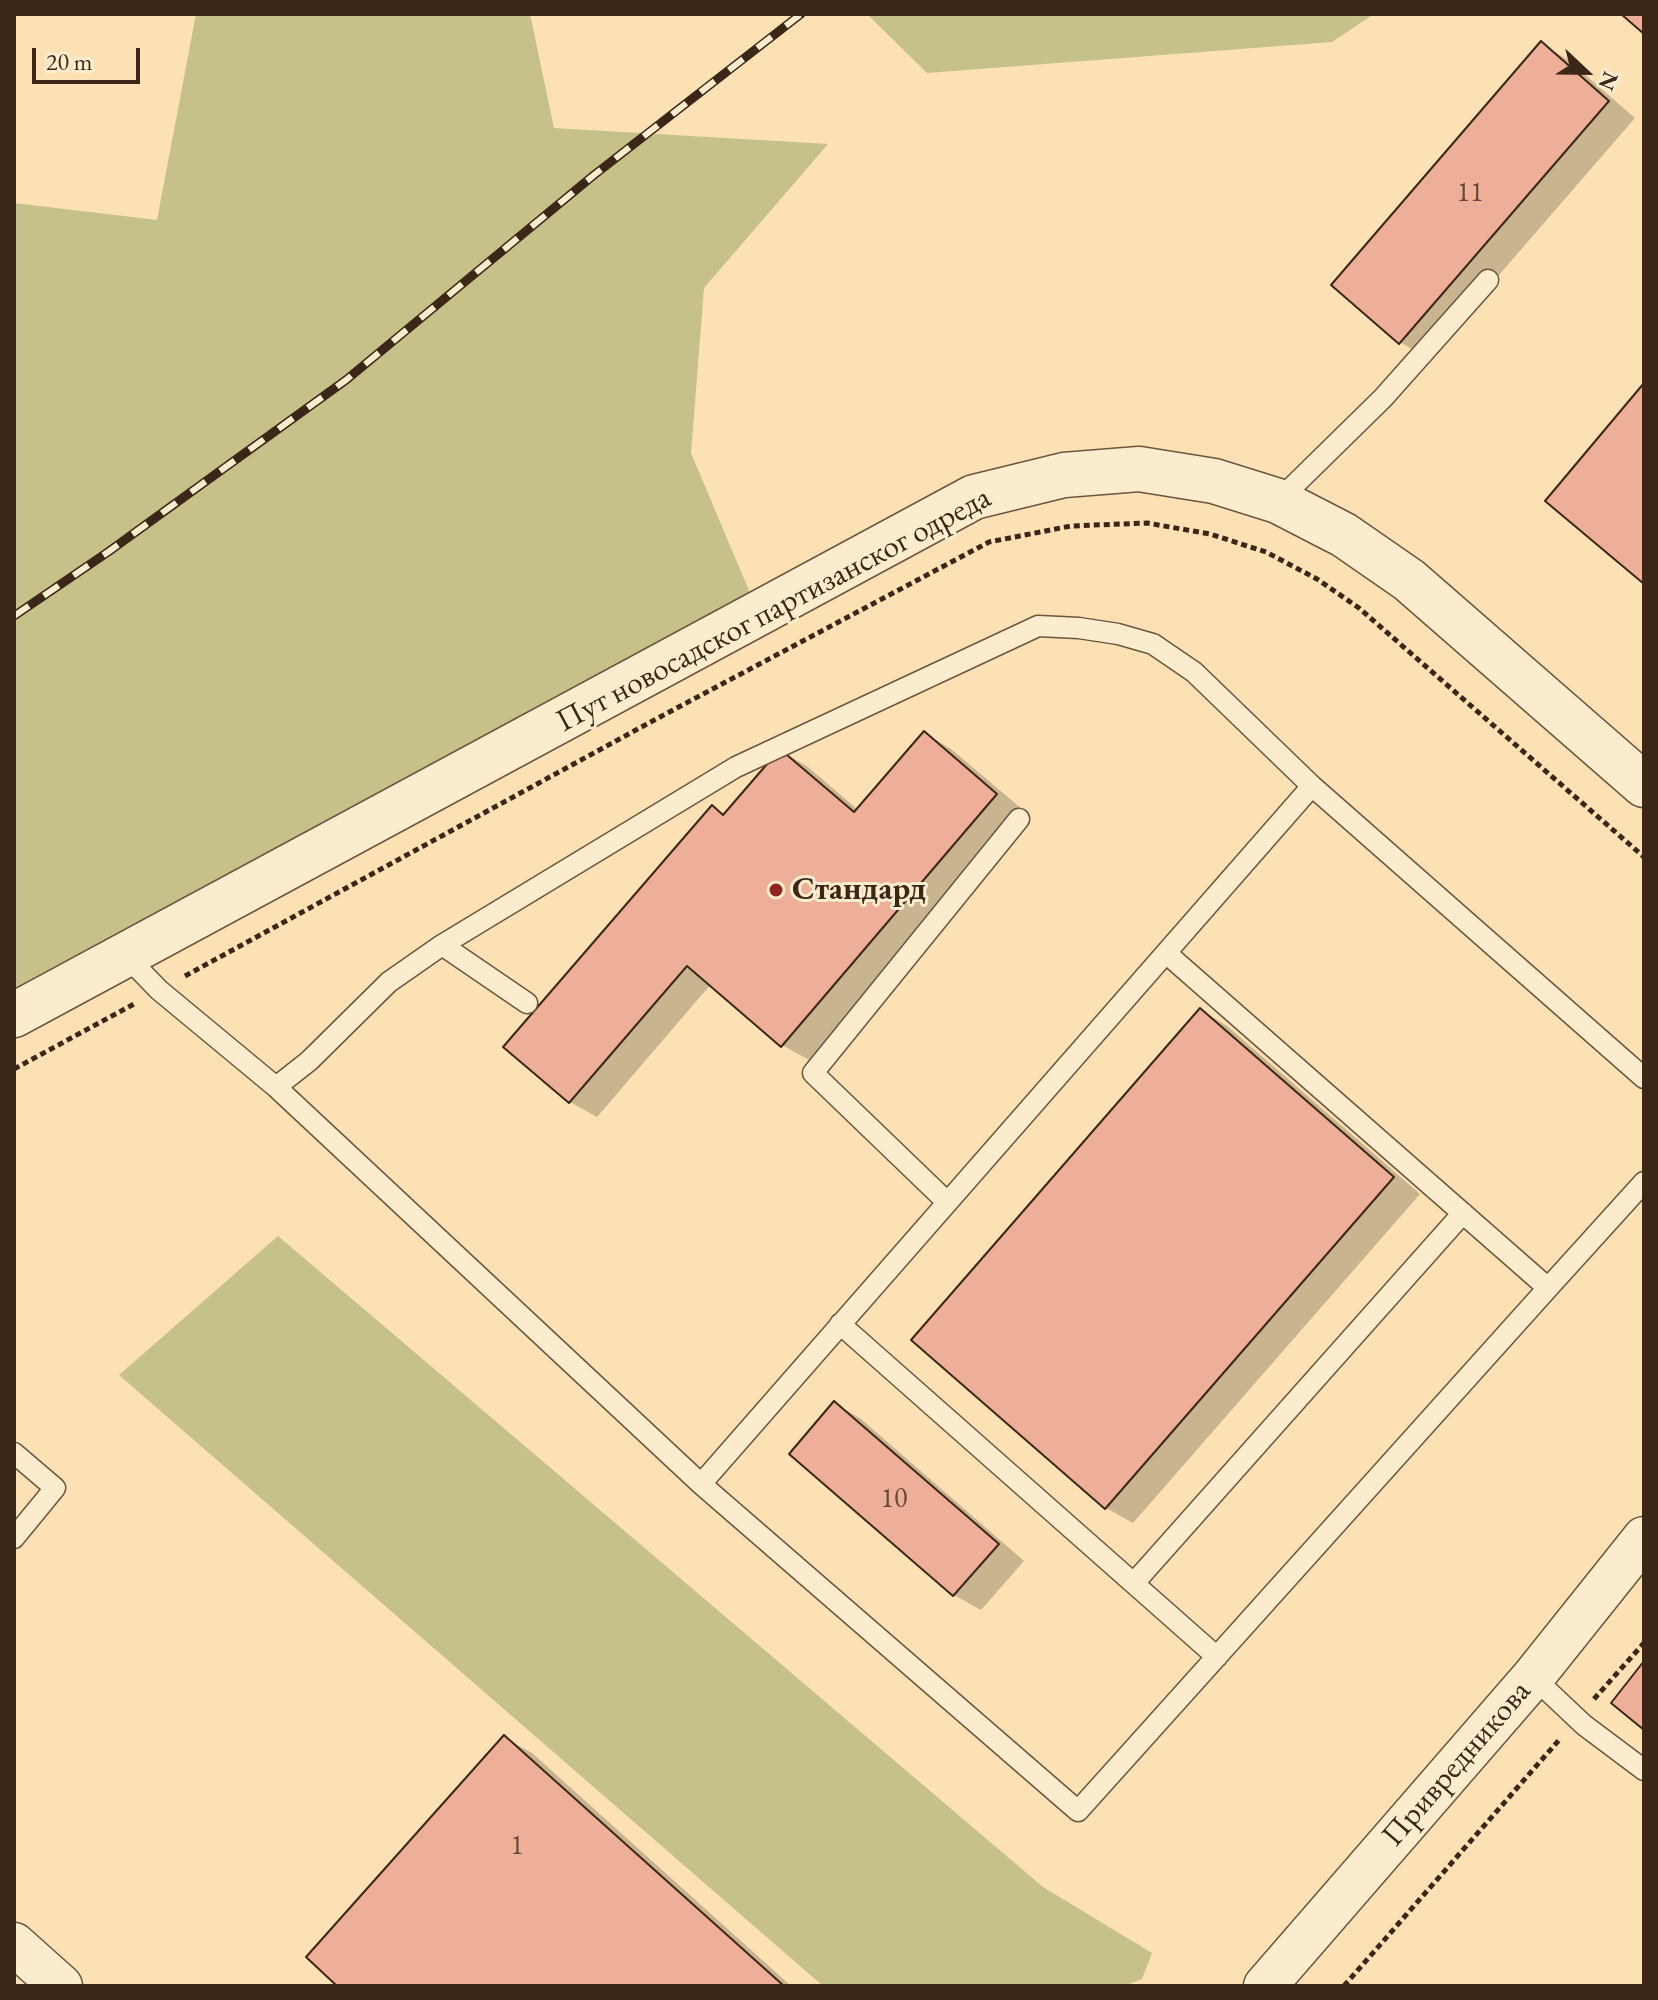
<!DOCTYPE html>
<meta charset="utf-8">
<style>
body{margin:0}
#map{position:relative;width:1658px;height:2000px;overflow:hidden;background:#fbe1b3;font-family:"EB Garamond",serif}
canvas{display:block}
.frame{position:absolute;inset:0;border:16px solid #3c2618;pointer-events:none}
.north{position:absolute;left:1546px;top:32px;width:80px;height:80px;-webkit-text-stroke:6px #fcecce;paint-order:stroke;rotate:112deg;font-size:22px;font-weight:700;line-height:32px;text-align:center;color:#3c2618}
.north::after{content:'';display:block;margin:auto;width:28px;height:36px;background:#3c2618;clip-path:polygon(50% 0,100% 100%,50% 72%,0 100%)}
.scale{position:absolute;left:32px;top:48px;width:108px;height:36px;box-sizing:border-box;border:4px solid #3c2618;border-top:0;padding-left:10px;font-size:24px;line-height:28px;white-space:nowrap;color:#3c2618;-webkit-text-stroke:6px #fcecce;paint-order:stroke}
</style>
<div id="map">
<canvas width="1658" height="2000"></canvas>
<div class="frame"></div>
<div class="north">N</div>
<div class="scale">20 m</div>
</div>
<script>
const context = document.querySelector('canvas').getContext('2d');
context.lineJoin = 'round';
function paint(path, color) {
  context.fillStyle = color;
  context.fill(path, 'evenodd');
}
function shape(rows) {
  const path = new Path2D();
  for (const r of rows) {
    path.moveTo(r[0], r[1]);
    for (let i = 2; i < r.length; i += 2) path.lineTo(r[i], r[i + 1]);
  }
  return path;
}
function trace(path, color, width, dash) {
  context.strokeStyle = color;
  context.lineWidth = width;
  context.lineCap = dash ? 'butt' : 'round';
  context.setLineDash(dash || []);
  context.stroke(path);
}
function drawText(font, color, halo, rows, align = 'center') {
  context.font = font + ' "EB Garamond",serif';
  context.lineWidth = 6;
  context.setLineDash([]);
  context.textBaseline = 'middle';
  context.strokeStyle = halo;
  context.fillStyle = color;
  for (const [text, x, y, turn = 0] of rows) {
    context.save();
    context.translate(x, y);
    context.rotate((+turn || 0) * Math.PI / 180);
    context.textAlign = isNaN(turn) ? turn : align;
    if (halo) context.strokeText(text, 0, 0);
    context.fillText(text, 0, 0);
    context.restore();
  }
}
paint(shape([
 [196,14,530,14,554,128,828,144,704,288,691,453,750,593,14,988,14,203,157,220],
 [867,14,1374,14,1332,42,927,73],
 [278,1236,1043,1887,1152,1953,1142,1979,1124,1986,823,1986,119,1375]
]), '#c6c188');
paint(shape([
 [1541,44,1568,60,1635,118,1427,358,1400,342],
 [924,733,951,749,1023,810,809,1060,782,1045,711,984,597,1117,570,1102,506,1047,712,807,726,815,781,751,808,767,858,810],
 [1200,1010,1227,1026,1420,1194,1133,1523,1106,1508,914,1340],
 [834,1403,861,1419,1024,1561,981,1610,954,1595,792,1454],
 [505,1738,532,1753,791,1986,340,1986]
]), '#0003');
const building = shape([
 [1621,14,1644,14,1644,34,1621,14],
 [1541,41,1609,101,1399,344,1331,285,1541,41],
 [1644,383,1644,584,1545,501,1644,383],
 [924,731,997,794,781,1047,687,966,569,1103,503,1047,712,805,723,815,780,749,854,812,924,731],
 [1200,1008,1394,1177,1105,1509,911,1340,1200,1008],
 [834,1401,999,1544,953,1596,789,1454,834,1401],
 [1644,1661,1644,1730,1611,1703,1644,1661],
 [504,1735,784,1986,337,1986,306,1957,504,1735]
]);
paint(building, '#eeaf98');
trace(building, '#3c2618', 2);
const service = shape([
 [1278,501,1383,398,1488,280],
 [442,945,527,1003],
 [126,956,159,990,276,1087,701,1484,1078,1811,1548,1288,1166,953],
 [276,1087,309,1061,389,982,442,945,736,767,1038,626,1079,628,1118,634,1153,644,1194,672,1312,786,1644,1078],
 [947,1202,813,1073,1019,819],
 [1548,1288,1644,1182],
 [840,1324,1217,1657],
 [14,1453,55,1488,14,1538],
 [701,1484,1312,786],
 [1134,1583,1463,1213],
 [1533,1677,1584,1725,1644,1770]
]);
const minor = shape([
 [14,1944,61,1986],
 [1265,1986,1533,1677,1644,1538]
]);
const tertiary = shape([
 [14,1015,974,497,1064,475,1139,469,1214,481,1278,501,1344,535,1409,580,1644,785]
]);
trace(service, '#6c553f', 23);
trace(minor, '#6c553f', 45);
trace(tertiary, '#6c553f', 47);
trace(shape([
 [185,976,658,718,989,542,1071,526,1147,523,1210,534,1266,552,1317,579,1359,608,1644,857],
 [14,1069,134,1004],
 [1594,1699,1644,1643],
 [1344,1986,1559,1740]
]), '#3c2618', 5, [6, 4]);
trace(service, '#fcecce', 20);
trace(minor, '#fcecce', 42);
trace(tertiary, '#fcecce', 44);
const rail = shape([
 [14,616,108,552,346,380,594,175,801,14]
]);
trace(rail, '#3c2618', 9);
trace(rail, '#fcecce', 6, [18]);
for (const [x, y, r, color] of [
 [776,890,8,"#8f2418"]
]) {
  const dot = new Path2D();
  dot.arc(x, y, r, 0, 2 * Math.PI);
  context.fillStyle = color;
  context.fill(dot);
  trace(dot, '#fcecce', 3);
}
drawText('28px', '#684838', null, [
 ["11",1470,193],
 ["10",894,1499],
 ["1",517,1846]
]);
drawText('32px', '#3c2618', '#fcecce', [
 ["Пут новосадског партизанског одреда",774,610,-28],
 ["Привредникова",1457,1764,-49]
]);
drawText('bold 32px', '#3c2618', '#fcecce', [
 ["Стандард",792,890]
], 'left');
</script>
